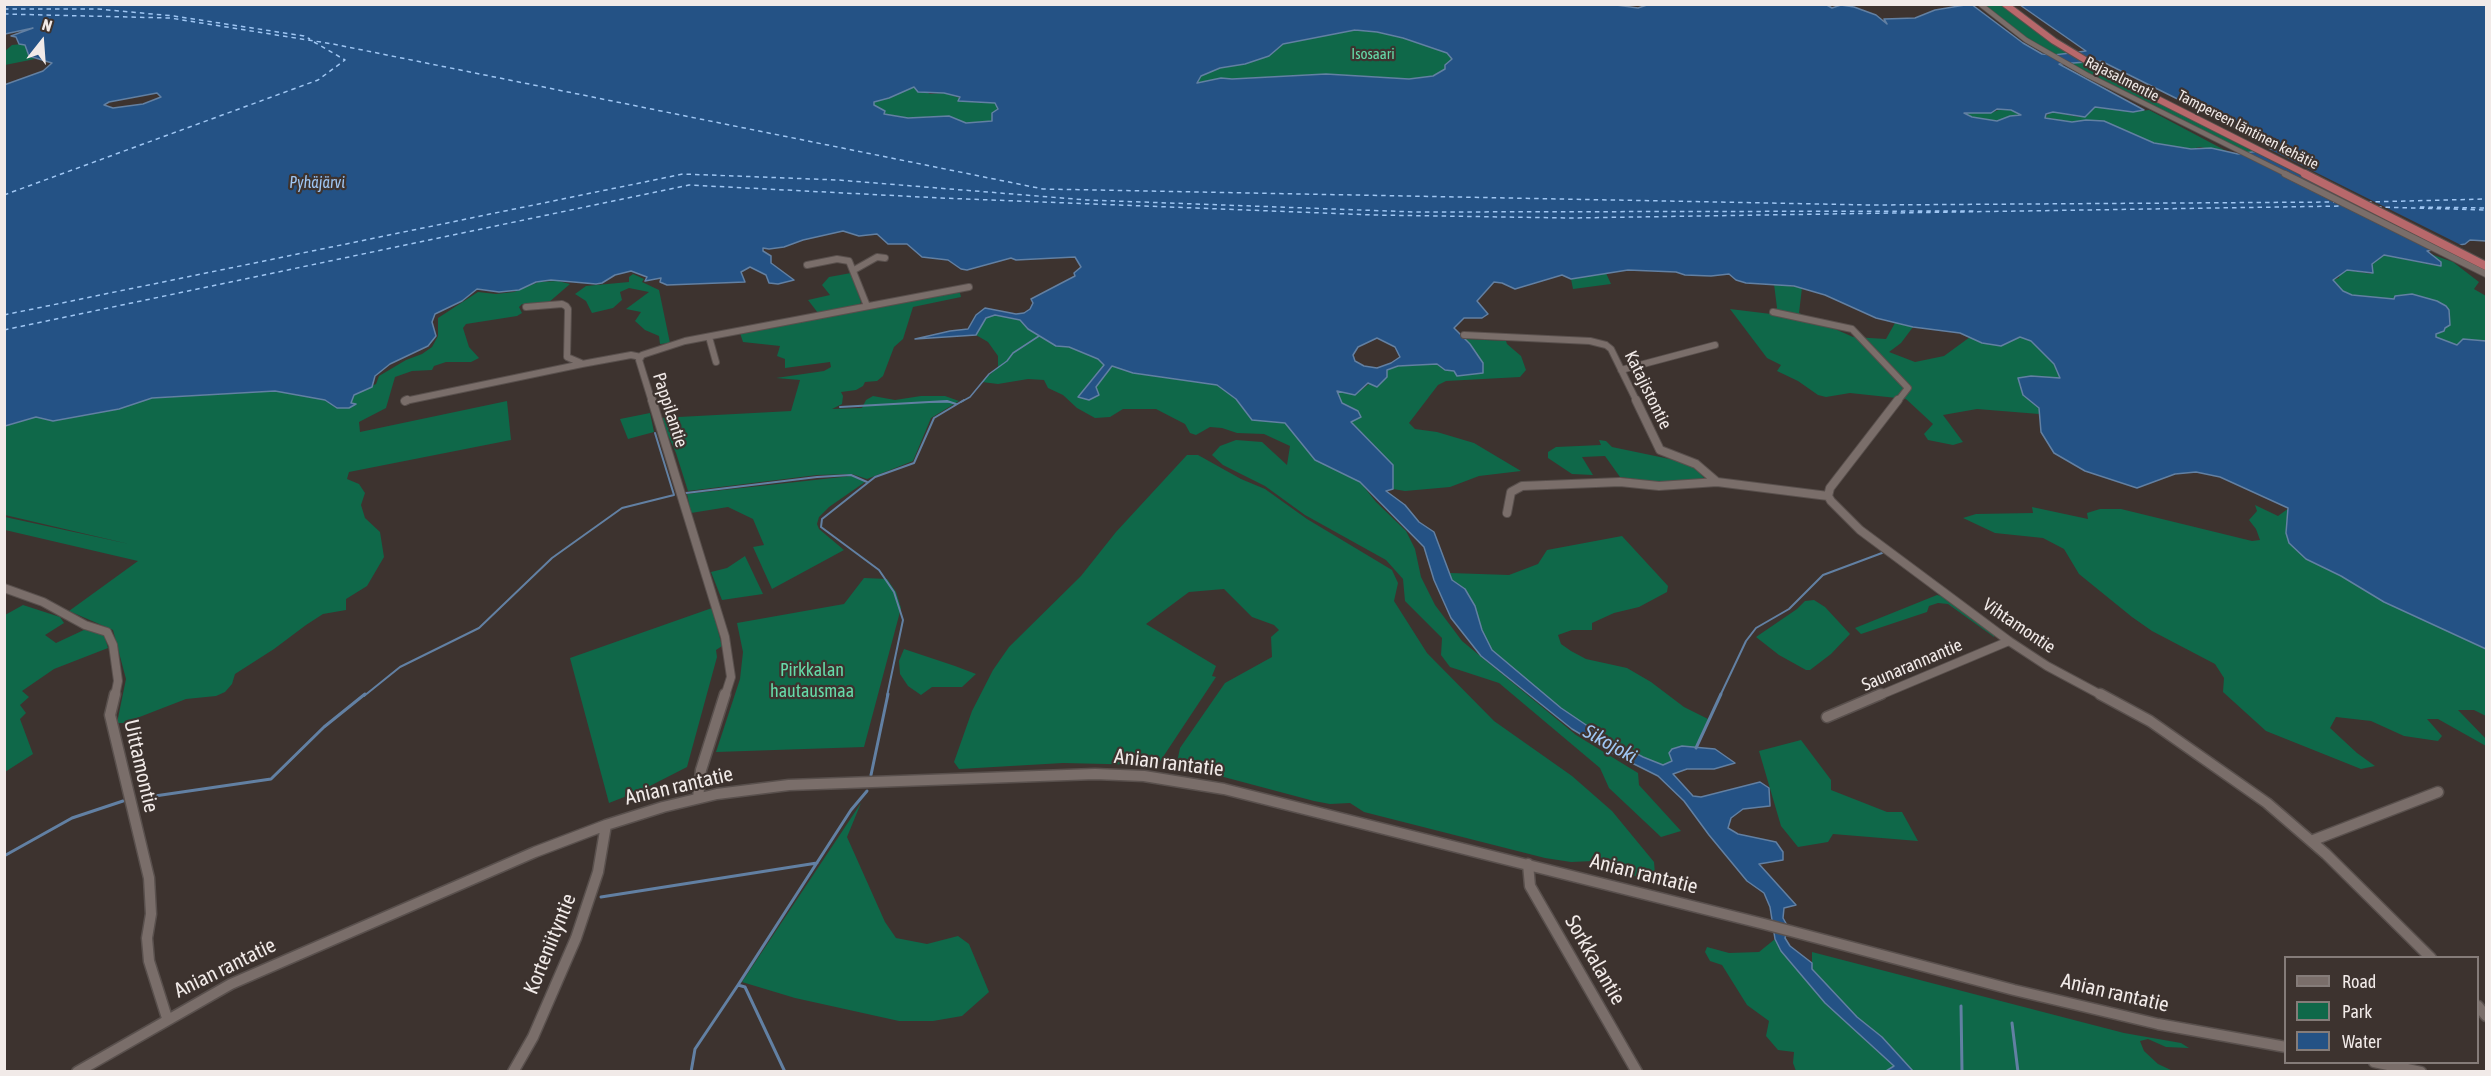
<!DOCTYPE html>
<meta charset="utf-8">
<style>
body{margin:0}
#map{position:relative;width:2491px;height:1076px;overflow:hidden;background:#3d332f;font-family:"Asap Condensed",sans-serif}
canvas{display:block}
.frame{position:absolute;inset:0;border:6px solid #f1eae8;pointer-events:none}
.legend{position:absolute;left:2284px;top:956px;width:195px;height:108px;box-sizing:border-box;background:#3d332f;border:2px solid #857c79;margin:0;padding:8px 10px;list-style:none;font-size:18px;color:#f1eae8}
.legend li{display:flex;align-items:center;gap:12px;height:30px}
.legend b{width:30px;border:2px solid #857c79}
.north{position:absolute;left:12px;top:12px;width:60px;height:60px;-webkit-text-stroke:4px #3d332f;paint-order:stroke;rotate:17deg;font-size:16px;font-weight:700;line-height:24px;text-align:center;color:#f1eae8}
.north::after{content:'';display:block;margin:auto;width:21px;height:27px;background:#f1eae8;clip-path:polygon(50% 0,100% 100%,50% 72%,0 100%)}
</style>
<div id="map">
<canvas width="2491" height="1076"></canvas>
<div class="frame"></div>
<ul class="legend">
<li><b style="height:8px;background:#7a6e6a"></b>Road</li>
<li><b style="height:16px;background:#0f6849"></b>Park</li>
<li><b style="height:16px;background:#245285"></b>Water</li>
</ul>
<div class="north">N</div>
</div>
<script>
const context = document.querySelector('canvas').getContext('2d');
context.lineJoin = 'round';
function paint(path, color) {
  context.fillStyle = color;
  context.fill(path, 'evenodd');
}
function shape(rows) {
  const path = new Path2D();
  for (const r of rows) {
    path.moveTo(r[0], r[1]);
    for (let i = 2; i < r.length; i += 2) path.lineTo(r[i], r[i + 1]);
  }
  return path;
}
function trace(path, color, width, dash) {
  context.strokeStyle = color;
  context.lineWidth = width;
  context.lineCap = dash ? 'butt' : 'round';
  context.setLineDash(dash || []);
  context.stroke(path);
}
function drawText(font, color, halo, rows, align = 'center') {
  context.font = font + ' "Asap Condensed",sans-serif';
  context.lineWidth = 4.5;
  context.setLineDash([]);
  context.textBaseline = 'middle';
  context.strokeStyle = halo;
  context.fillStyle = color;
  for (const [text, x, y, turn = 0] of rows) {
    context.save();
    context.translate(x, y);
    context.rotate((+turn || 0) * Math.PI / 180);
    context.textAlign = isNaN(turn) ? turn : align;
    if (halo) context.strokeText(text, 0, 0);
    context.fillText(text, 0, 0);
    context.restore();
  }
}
paint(shape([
 [1982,5,2000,5,2069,54,2054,55,2022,35],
 [1355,30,1377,32,1403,38,1447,53,1452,59,1445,65,1445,69,1433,76,1409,79,1326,74,1232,79,1221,78,1196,84,1201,76,1220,68,1245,64,1269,56,1283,44],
 [22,44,25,45,29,56,35,59,5,65,4,52,12,45],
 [2081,61,2122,84,2255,152,2248,153,2067,62],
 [914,86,930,94,944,93,972,102,995,103,998,110,992,121,966,123,943,116,908,118,884,114,874,105,874,102,889,98],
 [2095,107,2133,112,2149,110,2232,154,2200,147,2191,149,2154,143,2104,121,2086,120,2072,122,2044,117,2053,112,2079,117,2090,112],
 [2001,109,2011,110,2021,116,2010,116,1997,121,1972,117,1964,113,1991,113],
 [2428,253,2453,262,2479,282,2474,289,2486,296,2486,347,2463,339,2459,344,2454,344,2436,337,2436,334,2444,331,2394,299,2352,295,2343,291,2333,280,2339,278,2340,274,2347,270,2371,274,2372,264,2378,256,2384,255,2437,266,2441,262],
 [851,273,861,302,859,305,818,313,808,300,830,295,822,285,829,277],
 [1606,273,1611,284,1573,289,1571,279],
 [633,274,644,279,642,282,659,290,670,343,660,344,659,336,645,330,635,321,641,312,626,309,649,292,629,288,620,292,622,300,613,308,592,313,586,301,575,294,586,286,629,282,629,277],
 [558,281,570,284,548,303,539,305,522,304,519,307,522,313,517,316,466,324,463,328,469,347,479,358,471,362,446,362,434,366,432,370,412,371,395,377,386,408,359,422,360,432,507,401,511,440,349,472,347,479,359,484,365,493,361,505,365,518,380,532,384,557,367,586,346,599,346,610,323,614,306,625,274,649,235,674,232,684,225,692,216,696,186,699,124,723,117,723,126,679,113,630,69,611,138,561,5,530,5,517,129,544,5,515,5,426,36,417,53,421,119,409,152,398,275,391,325,400,337,408,355,404,350,403,354,394,376,384,379,376,406,360,422,354,432,347,438,336,438,318,478,292,496,294,514,292,539,282],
 [1774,284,1802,288,1799,313,1853,337,1886,339,1895,323,1913,327,1901,343,1889,352,1915,362,1944,356,1970,337,1982,343,2001,346,2020,337,2031,341,2055,364,2061,378,2031,376,2023,395,2039,408,2039,414,1977,409,1943,415,1963,442,1953,445,1928,440,1924,434,1933,424,1906,399,1850,393,1826,397,1818,395,1798,381,1777,371,1781,365,1767,358,1730,309,1771,314,1777,308],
 [959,289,961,297,913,307,903,339,894,347,883,376,877,381,865,382,863,386,856,390,841,392,843,396,842,404,832,409,862,408,866,400,873,396,895,400,921,396,945,396,959,401,931,418,913,461,867,479,852,474,817,475,688,491,676,453,660,418,791,411,800,380,776,378,824,371,831,367,830,362,785,368,785,359,777,356,780,346,743,342,740,333],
 [995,315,1020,320,1028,329,1056,346,1068,347,1098,359,1104,365,1084,389,1096,387,1112,366,1133,373,1217,385,1236,399,1252,420,1285,423,1315,460,1360,482,1376,502,1406,531,1415,549,1421,577,1435,605,1462,641,1576,735,1638,773,1639,785,1681,831,1661,837,1609,788,1600,768,1499,683,1450,667,1441,655,1442,638,1405,601,1403,579,1386,560,1305,515,1265,486,1223,465,1212,455,1220,446,1236,440,1262,442,1287,465,1290,446,1264,434,1237,433,1222,428,1210,427,1196,435,1190,433,1185,424,1156,409,1123,409,1110,417,1095,418,1077,408,1063,395,1048,388,1044,380,1028,379,998,384,982,382,998,367,998,356,988,342,976,335,986,318],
 [1465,339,1506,341,1507,344,1521,356,1526,370,1520,377,1446,381,1438,385,1409,423,1415,429,1437,432,1474,443,1521,471,1479,476,1450,487,1405,491,1393,489,1393,465,1351,422,1361,417,1357,411,1342,403,1337,391,1355,395,1387,370,1398,366,1437,364,1445,370,1483,373,1483,363],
 [650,413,654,432,628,439,620,419],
 [1599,440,1606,441,1612,447,1684,462,1697,470,1705,479,1657,482,1620,477,1605,456,1582,457,1593,475,1572,474,1548,458,1548,452,1556,447,1601,445],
 [1187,455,1198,455,1241,479,1265,489,1307,519,1392,570,1398,583,1394,601,1427,653,1494,721,1572,776,1612,811,1654,862,1655,874,1652,878,1643,879,1593,861,1571,862,1545,858,1364,812,1350,803,1330,804,1314,801,1205,772,1176,767,1180,748,1225,683,1272,657,1271,637,1279,630,1274,625,1252,617,1224,589,1189,592,1146,624,1216,666,1212,676,1216,677,1159,763,1149,765,1063,763,959,769,954,762,972,711,993,670,1009,647,1081,576,1116,532],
 [851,476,865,482,829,507,819,517,817,524,819,529,844,550,772,589,753,547,764,545,753,519,728,507,691,513,687,494],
 [2255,505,2278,516,2289,508,2286,533,2306,559,2341,576,2384,602,2486,649,2486,716,2474,710,2458,710,2486,739,2486,746,2438,719,2427,719,2442,736,2438,741,2404,736,2371,721,2336,717,2330,728,2357,753,2375,766,2361,769,2266,731,2223,692,2224,678,2215,664,2152,631,2132,617,2079,574,2064,549,2043,538,1995,533,1963,518,1976,514,2033,513,2032,507,2088,519,2087,513,2100,509,2121,509,2252,541,2260,540,2256,529,2249,520,2257,511],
 [1622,536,1668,586,1667,592,1639,607,1614,613,1592,623,1592,630,1572,630,1558,635,1561,644,1571,651,1586,659,1627,668,1651,682,1684,707,1708,719,1696,748,1682,746,1672,761,1663,765,1643,757,1601,735,1561,708,1521,676,1492,650,1482,630,1475,606,1465,589,1452,580,1450,573,1509,575,1538,564,1547,550],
 [745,556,763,594,722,600,711,572,727,568],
 [864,578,887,579,896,592,901,608,864,747,716,752,740,679,743,652,737,623,844,604],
 [1937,595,1945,597,1994,633,1994,637,1948,604,1938,603,1929,606,1927,612,1861,634,1855,628],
 [1814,600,1825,607,1850,634,1831,654,1810,670,1806,670,1779,655,1756,637,1797,609,1805,601],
 [23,605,60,617,64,623,45,635,56,643,86,629,104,634,108,648,54,669,22,691,29,697,20,705,26,713,20,719,33,754,5,772,5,615],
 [712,608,722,646,716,650,717,657,687,767,642,790,609,803,570,658],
 [904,649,955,666,976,674,962,687,932,687,921,695,908,686,900,674,899,661],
 [1801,740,1831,780,1831,790,1887,812,1902,812,1918,841,1833,834,1828,842,1798,847,1781,826,1759,751],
 [861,803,847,837,885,922,896,938,927,944,958,936,969,944,989,992,962,1016,933,1021,899,1021,795,998,742,982],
 [1775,939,1781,951,1825,1003,1894,1066,1886,1071,1796,1071,1793,1063,1794,1052,1778,1050,1766,1036,1769,1021,1747,1005,1722,965,1710,961,1705,952,1707,947,1729,953,1759,952],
 [1812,952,2124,1033,2181,1043,2189,1048,2166,1047,2148,1039,2140,1041,2144,1051,2158,1064,2173,1071,1913,1071,1882,1037,1857,1017,1812,969]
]), '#0f6849');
const water = shape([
 [5,4,1609,4,1638,8,1650,4,1825,4,1832,8,1841,5,1854,7,1876,15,1887,24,1884,19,1915,18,1935,10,1971,4,2023,43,2042,54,2054,55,2086,51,2020,5,2486,5,2486,241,2470,240,2465,244,2427,251,2441,262,2441,266,2384,255,2372,264,2373,273,2347,270,2333,280,2343,291,2352,295,2394,299,2395,296,2412,294,2437,301,2446,306,2449,310,2450,325,2445,328,2444,331,2436,334,2436,337,2457,345,2463,339,2486,341,2486,649,2384,602,2341,576,2306,559,2289,543,2286,533,2288,508,2220,477,2196,472,2175,474,2137,488,2085,471,2054,453,2041,432,2039,408,2023,395,2018,378,2031,376,2060,378,2054,364,2031,341,2020,337,2001,346,1982,343,1960,333,1913,327,1876,318,1825,295,1794,286,1746,283,1736,280,1729,274,1711,276,1685,275,1676,272,1628,270,1571,279,1562,275,1515,289,1502,283,1494,282,1477,301,1488,314,1482,318,1464,318,1454,328,1470,344,1483,363,1483,373,1457,376,1454,371,1445,370,1437,364,1398,366,1387,370,1387,377,1377,387,1368,383,1355,395,1337,391,1342,403,1358,411,1361,417,1351,422,1393,465,1393,489,1386,491,1405,505,1419,522,1434,532,1452,580,1465,589,1475,606,1482,630,1492,650,1561,708,1601,735,1643,757,1663,765,1672,761,1669,753,1672,749,1682,746,1715,749,1735,763,1714,769,1687,769,1673,774,1693,796,1701,797,1760,782,1769,788,1770,806,1743,809,1731,818,1728,828,1738,834,1776,842,1783,852,1783,860,1759,864,1796,905,1784,908,1783,918,1788,927,1785,938,1790,946,1812,963,1812,969,1857,1017,1882,1037,1913,1071,1886,1071,1894,1066,1825,1003,1781,951,1775,939,1770,907,1764,893,1747,881,1709,835,1684,801,1658,776,1614,754,1572,729,1481,656,1451,618,1434,580,1424,547,1360,482,1315,460,1285,423,1252,420,1236,399,1217,385,1133,373,1112,366,1096,387,1099,395,1089,400,1078,397,1104,365,1098,359,1069,347,1056,346,1028,329,1020,320,995,315,986,318,976,335,915,339,950,331,968,329,976,315,985,308,1016,314,1024,313,1030,309,1033,303,1031,299,1075,276,1074,273,1081,267,1075,257,1016,260,1011,258,967,270,961,269,948,260,922,257,907,244,888,244,877,234,859,236,843,231,803,240,784,247,769,249,763,248,763,251,771,256,771,263,794,280,778,284,769,283,766,275,750,267,741,272,745,282,667,285,660,282,661,278,645,281,647,277,631,271,615,275,602,283,596,284,551,280,536,282,519,290,499,292,477,289,462,301,435,314,432,322,436,336,428,346,390,364,375,376,372,387,354,395,351,403,356,404,349,408,337,408,325,400,275,391,152,398,119,409,53,421,36,417,5,426,4,85,43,71,52,63,29,56,25,45,19,44,16,37,11,36,33,28,5,34,5,4],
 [1355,30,1377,32,1403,38,1447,53,1452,59,1445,65,1445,69,1433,76,1409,79,1326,74,1232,79,1221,78,1197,83,1201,76,1220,68,1245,64,1269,56,1283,44,1355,30],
 [2101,61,2238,129,2273,149,2238,154,2211,148,2191,149,2154,143,2104,121,2086,120,2072,122,2045,118,2046,114,2053,112,2085,117,2095,107,2133,112,2144,110,2059,64,2101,61],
 [914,87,918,92,944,93,960,97,958,101,995,103,998,109,992,113,992,121,966,123,949,116,908,118,884,114,885,111,874,105,874,102,889,98,914,87],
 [157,93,161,97,143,104,113,108,104,105,109,102,157,93],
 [1997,109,2011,110,2021,115,2010,116,1997,121,1972,117,1964,113,1991,113,1997,109],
 [1377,338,1395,347,1400,357,1391,363,1377,368,1364,366,1355,361,1353,355,1358,347,1377,338]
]);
paint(water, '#245285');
trace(water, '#6280a3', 1.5);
paint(shape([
 [2267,148,2465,247,2447,249,2251,150]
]), '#3d332f');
trace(shape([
 [929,402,950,402],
 [961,402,970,397,989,374,1007,361,1013,353,1039,336]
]), '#6280a3', 1.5);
trace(shape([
 [840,407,947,401,956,404],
 [686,493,817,477,851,475,867,482],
 [364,696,400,667,479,628,552,558,622,508,674,495,655,433],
 [887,696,903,620,894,592,879,570,821,527,822,519,875,477,914,463,934,418,964,400],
 [1720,696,1746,641,1756,628,1789,609,1823,575,1882,553]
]), '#6280a3', 2);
trace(shape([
 [1696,748,1721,694],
 [871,775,888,694],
 [141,798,271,779,324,727,365,694],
 [4,856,72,818,123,801],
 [601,897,817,863],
 [1961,1006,1962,1072],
 [2012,1023,2018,1072],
 [691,1072,695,1049,738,985],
 [785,1072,745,987,738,985,851,810,867,791]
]), '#6280a3', 3);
trace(shape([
 [4,9,98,9,174,16,304,36,310,39],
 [4,14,170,18,333,44,1043,189,1872,205,2336,202],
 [4,195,318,80,345,60,314,42],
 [2367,202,2486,199],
 [2377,207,2486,210],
 [2420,207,2486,208],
 [4,315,683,174,838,180,1087,200,1415,212,1974,211],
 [4,330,689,185,941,198,1373,215,1571,218,2343,206]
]), '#9fc6f3', 1.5, [4.5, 4]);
const minorFar3 = shape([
 [1980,4,2026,40,2087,75,2288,175]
]);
const minorFar2 = shape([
 [2285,174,2486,274],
 [807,265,837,259,849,261,867,306],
 [854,270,877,257,885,258],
 [526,307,562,304,566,306,568,309,567,357,581,363],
 [1773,312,1852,329,1908,388,1897,402],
 [1464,335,1590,341,1606,345,1611,349,1637,402],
 [709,337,716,362],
 [1621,370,1715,345],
 [405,401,582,364,631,355,641,357],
 [652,402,639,360,642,355,685,341,969,287]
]);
const minorFar1 = shape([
 [652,400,725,637,731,677,725,696],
 [1636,400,1660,450,1696,464,1717,482,1828,496],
 [1898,400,1830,488,1828,496,1831,501,1860,530,2009,641,2047,666,2103,696],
 [405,401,407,400],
 [1507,513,1511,492,1522,486,1620,482,1659,486,1717,482],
 [4,588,43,602,85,625,107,632,113,645,118,681,115,696],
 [1878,696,2009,641]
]);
const minor = shape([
 [115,694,110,715,149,878,151,914,147,938,149,961,167,1018],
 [2100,694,2150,721,2267,803,2326,854,2431,958],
 [1827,717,1881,694],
 [698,798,701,770,725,694],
 [2311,841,2438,792],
 [1528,864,1530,886,1637,1072],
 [2478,1006,2486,1016],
 [2374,1062,2421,1072],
 [77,1072,231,984,535,852,606,825,663,807,717,794,789,785,1095,774,1144,776,1224,789,1764,924,2014,990,2158,1024,2286,1047],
 [513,1072,533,1037,576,938,598,872,606,825]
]);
const highwayFar1 = shape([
 [2005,4,2054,41,2110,75,2308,175]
]);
const highway = shape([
 [2305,174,2486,266]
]);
trace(minorFar3, '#59504d', 6);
trace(minorFar2, '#59504d', 8);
trace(minorFar1, '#59504d', 10);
trace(minor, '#59504d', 13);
trace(highwayFar1, '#59504d', 8);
trace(highway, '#59504d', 10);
trace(minorFar3, '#7a6e6a', 4.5);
trace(minorFar2, '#7a6e6a', 6);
trace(minorFar1, '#7a6e6a', 8);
trace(minor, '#7a6e6a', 10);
trace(highwayFar1, '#b8686b', 6);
trace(highway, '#b8686b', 8);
drawText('15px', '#66dba9', '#3d332f', [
 ["Isosaari",1373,54]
]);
drawText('15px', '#f1eae8', '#3d332f', [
 ["Rajasalmentie",2122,79,27],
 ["Tampereen läntinen kehätie",2248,130,27]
]);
drawText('italic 16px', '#9fc6f3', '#3d332f', [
 ["Pyhäjärvi",317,183]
]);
drawText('18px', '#f1eae8', '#3d332f', [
 ["Katajistontie",1648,390,64],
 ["Pappilantie",670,410,72],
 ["Vihtamontie",2019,626,34],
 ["Saunarannantie",1912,665,-23]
]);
drawText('18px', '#66dba9', '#3d332f', [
 ["Pirkkalan",812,670],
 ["hautausmaa",812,691]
]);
drawText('italic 20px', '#9fc6f3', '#3d332f', [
 ["Sikojoki",1610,744,29]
]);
drawText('21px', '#f1eae8', '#3d332f', [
 ["Anian rantatie",1169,763,7],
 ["Uittamontie",141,766,77],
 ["Anian rantatie",679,786,-13],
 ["Anian rantatie",1644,874,14],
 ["Korteniityntie",550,944,-68],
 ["Sorkkalantie",1595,960,60],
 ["Anian rantatie",225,968,-26],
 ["Anian rantatie",2115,993,13]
]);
</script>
